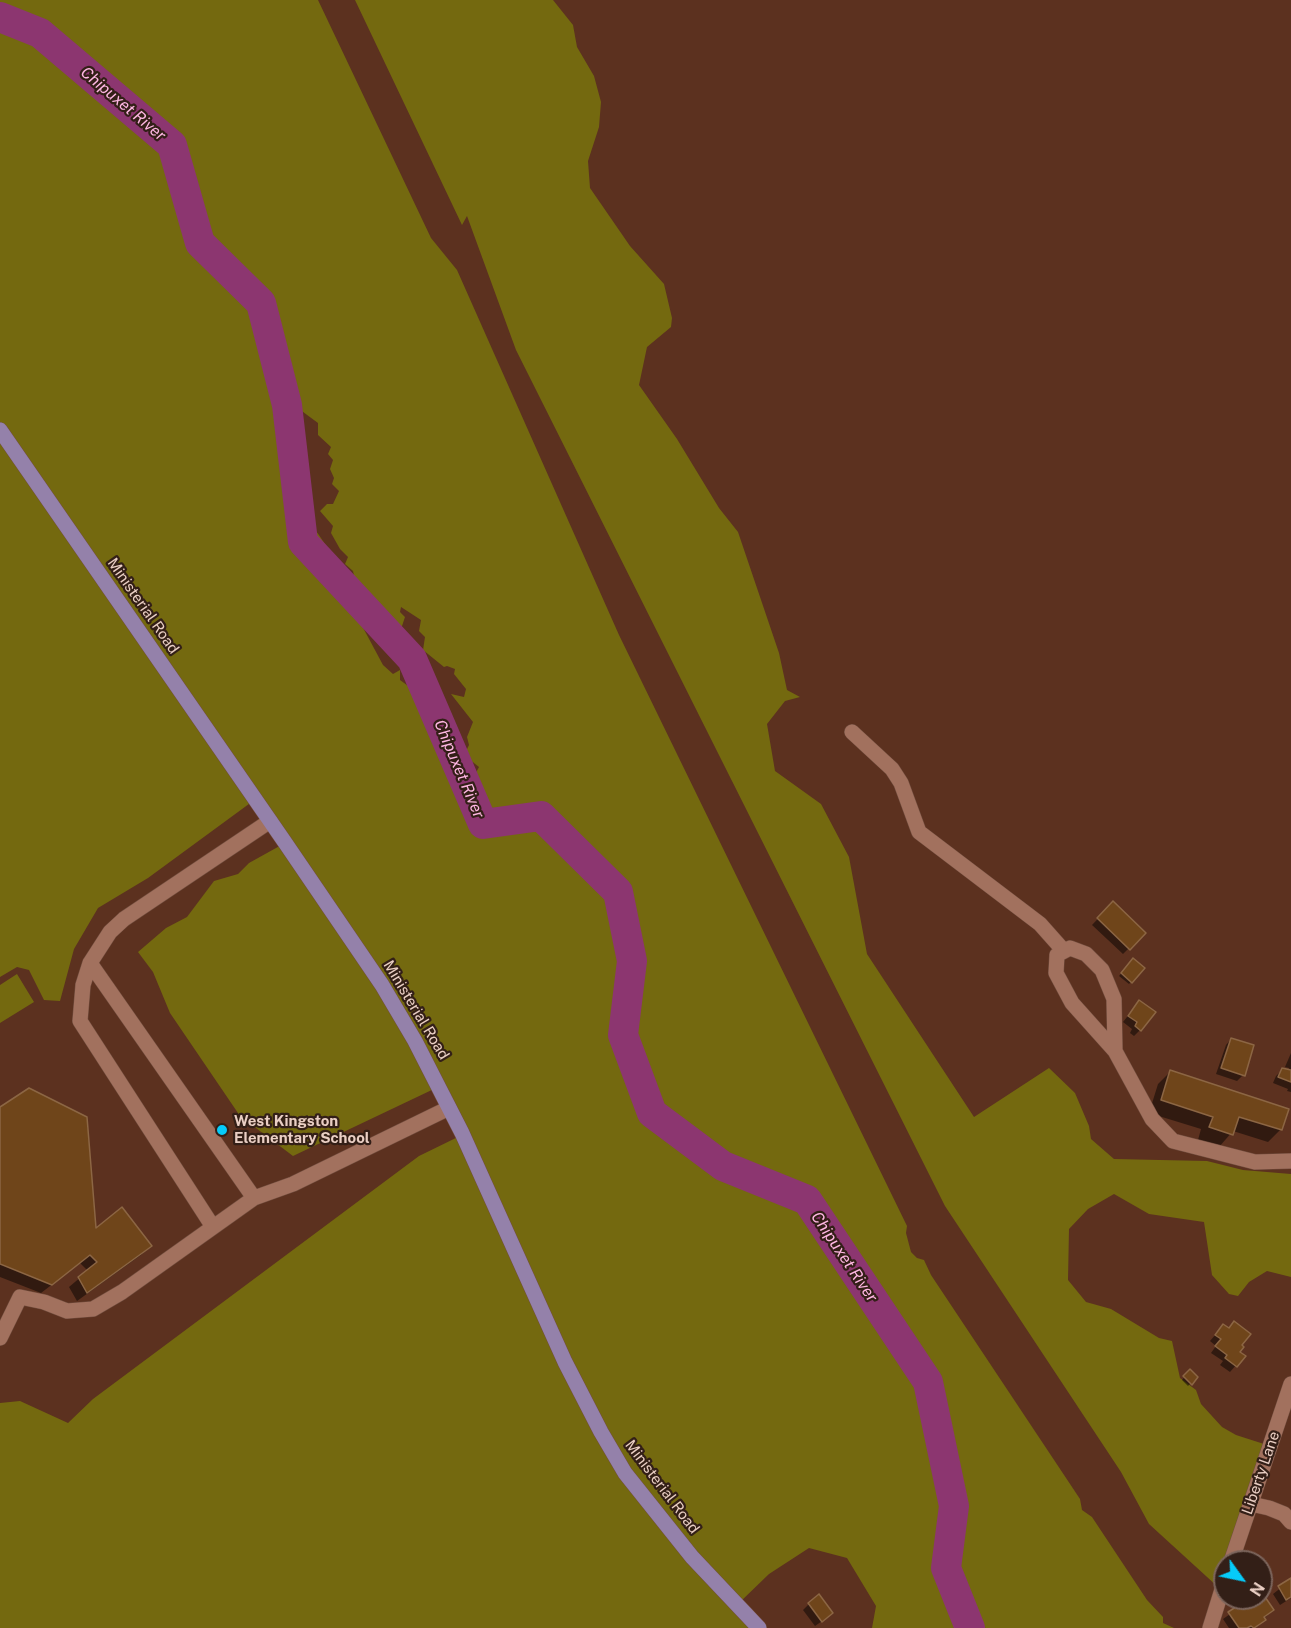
<!DOCTYPE html>
<style>
body{margin:0}
#map{position:relative;width:1291px;height:1628px;overflow:hidden;background:#5c311f;font-family:"Public Sans",sans-serif}
canvas{display:block}
.north{position:absolute;left:1213px;top:1550px;width:60px;height:60px;box-sizing:border-box;background:#331f17;border:2px solid #7c655c;border-radius:50%;rotate:123deg;font-size:16px;font-weight:700;line-height:24px;text-align:center;color:#eacfc4}
.north::after{content:'';display:block;margin:auto;width:21px;height:27px;background:#06cbf9;clip-path:polygon(50% 0,100% 100%,50% 72%,0 100%)}
</style>
<div id="map">
<canvas width="1291" height="1628"></canvas>
<div class="north">N</div>
</div>
<script>
const context = document.querySelector('canvas').getContext('2d');
context.lineJoin = 'round';
function paint(path, color) {
  context.fillStyle = color;
  context.fill(path, 'evenodd');
}
function shape(rows) {
  const path = new Path2D();
  for (const r of rows) {
    path.moveTo(r[0], r[1]);
    for (let i = 2; i < r.length; i += 2) path.lineTo(r[i], r[i + 1]);
  }
  return path;
}
function trace(path, color, width, dash) {
  context.strokeStyle = color;
  context.lineWidth = width;
  context.lineCap = dash ? 'butt' : 'round';
  context.setLineDash(dash || []);
  context.stroke(path);
}
function drawText(font, color, halo, rows, align = 'center') {
  context.font = font + ' "Public Sans",sans-serif';
  context.lineWidth = 4.5;
  context.setLineDash([]);
  context.textBaseline = 'middle';
  context.strokeStyle = halo;
  context.fillStyle = color;
  for (const [text, x, y, turn = 0] of rows) {
    context.save();
    context.translate(x, y);
    context.rotate((+turn || 0) * Math.PI / 180);
    context.textAlign = isNaN(turn) ? turn : align;
    if (halo) context.strokeText(text, 0, 0);
    context.fillText(text, 0, 0);
    context.restore();
  }
}
paint(shape([
 [0,0,318,0,431,238,457,270,619,635,907,1226,906,1233,911,1252,917,1258,924,1260,931,1275,1080,1499,1082,1510,1092,1517,1147,1600,1163,1617,1163,1623,1174,1628,872,1628,876,1606,847,1558,809,1548,769,1574,739,1603,760,1628,0,1628,0,1403,20,1401,68,1423,93,1399,419,1156,462,1135,436,1088,293,1156,240,1116,170,1013,153,972,138,952,166,928,187,917,214,881,238,874,249,863,285,843,253,801,148,878,98,908,74,949,60,1001,44,1000,29,970,17,967,0,977],
 [287,390,300,403,299,409,318,423,318,435,331,447,328,454,333,460,330,469,334,478,332,484,339,491,333,504,327,504,320,511,333,526,331,533,340,549,348,557,345,564,353,571,355,581,376,605,375,612,400,632,405,617,400,612,401,607,421,620,419,631,425,637,423,650,444,667,447,666,455,669,454,674,466,689,464,697,451,694,473,722,467,737,469,745,464,755,479,767,469,786,474,790,475,796,467,802,455,790,440,761,441,753,433,744,434,736,430,731,420,700,415,691,400,680,400,670,393,674,383,665,345,594,327,547,308,519,303,479,278,401,280,394],
 [355,0,553,0,573,25,577,47,594,76,601,102,599,127,588,161,590,188,630,246,664,284,672,318,671,327,647,347,639,385,677,439,719,508,738,532,779,653,787,690,800,697,785,701,767,724,775,771,821,804,849,857,867,954,974,1117,1049,1068,1075,1093,1089,1126,1091,1139,1114,1159,1207,1161,1243,1170,1291,1174,1291,1277,1267,1271,1249,1282,1238,1296,1229,1294,1212,1275,1204,1222,1149,1214,1114,1194,1088,1209,1069,1229,1068,1280,1086,1302,1111,1309,1159,1338,1172,1341,1180,1378,1196,1390,1201,1404,1222,1427,1236,1435,1264,1444,1218,1587,1149,1524,1121,1472,945,1206,516,350,467,216,462,225],
 [17,974,34,1002,0,1023,0,985]
]), '#74690f');
paint(shape([
 [1113,903,1144,933,1123,954,1092,925],
 [1133,960,1143,968,1129,984,1119,976],
 [1139,1002,1140,1030,1134,1036,1130,1033,1132,1029,1123,1022],
 [1231,1039,1243,1075,1237,1081,1216,1074,1226,1045],
 [1291,1053,1291,1092,1287,1091,1288,1089,1273,1083,1276,1076,1282,1070,1288,1072,1289,1068,1285,1067],
 [1171,1071,1281,1129,1268,1142,1233,1131,1219,1147,1198,1140,1201,1129,1149,1113,1158,1084],
 [0,1109,95,1231,150,1246,141,1255,77,1301,69,1287,88,1271,80,1263,41,1293,0,1277],
 [1223,1326,1240,1346,1238,1352,1244,1356,1230,1372,1220,1365,1223,1361,1211,1353,1216,1346,1210,1341],
 [1190,1371,1196,1378,1188,1386,1182,1380],
 [1291,1580,1291,1598,1280,1605,1273,1594],
 [1253,1598,1261,1598,1273,1610,1254,1628,1229,1628,1223,1619],
 [809,1604,825,1619,815,1626,803,1610]
]), '#0007');
trace(shape([
 [0,17,40,33,172,145,200,243,261,303,287,405,303,542,412,659,483,824,541,816,618,892,632,961,623,1035,652,1113,723,1166,807,1200,928,1382,954,1506,946,1568,970,1628]
]), '#8c3670', 30);
const building = shape([
 [1113,901,1146,933,1130,950,1097,918,1113,901],
 [1133,958,1145,968,1132,983,1121,973,1133,958],
 [1139,1000,1156,1012,1141,1031,1135,1026,1137,1022,1128,1016,1139,1000],
 [1231,1038,1254,1045,1245,1076,1221,1068,1231,1038],
 [1282,1068,1291,1070,1291,1082,1278,1077,1282,1068],
 [1170,1070,1289,1109,1282,1130,1239,1117,1233,1135,1209,1127,1213,1117,1161,1100,1170,1070],
 [29,1088,87,1117,96,1228,122,1207,152,1246,87,1293,78,1277,97,1262,90,1255,52,1285,0,1264,0,1107,29,1088],
 [1234,1321,1251,1334,1242,1345,1244,1347,1240,1352,1246,1356,1237,1367,1225,1358,1227,1355,1215,1346,1221,1339,1215,1335,1223,1324,1229,1328,1234,1321],
 [1190,1369,1198,1377,1192,1385,1183,1376,1190,1369],
 [1291,1578,1291,1597,1286,1600,1278,1586,1291,1578],
 [1261,1591,1274,1610,1264,1617,1266,1620,1254,1628,1251,1626,1247,1628,1239,1628,1228,1612,1250,1598,1261,1598,1261,1591],
 [819,1594,833,1613,822,1622,808,1603,819,1594]
]);
paint(building, '#6f451a');
trace(building, '#8c6644', 1.5);
const minor = shape([
 [852,732,892,769,901,783,919,832,1040,924,1064,951],
 [90,963,254,1198],
 [1115,1051,1114,999,1102,970,1086,954,1070,948,1057,955,1056,973,1072,1003,1115,1051,1152,1119,1173,1141,1255,1162,1291,1161],
 [213,1227,80,1021,83,985,90,963,110,932,124,919,270,821],
 [0,1338,20,1297,44,1302,67,1311,93,1309,122,1292,254,1198,293,1184,449,1108],
 [1251,1504,1269,1508,1284,1514,1291,1522],
 [1231,1562,1291,1384],
 [1210,1628,1225,1580]
]);
const major = shape([
 [0,430,284,841,382,985,415,1041,462,1133,565,1362,601,1432,625,1473,692,1557,759,1628]
]);
trace(minor, '#724e3f', 16);
trace(major, '#724e3f', 16);
trace(minor, '#a2715e', 15);
trace(major, '#9481aa', 15);
for (const [x, y, r, color] of [
 [222,1130,6,"#06cbf9"]
]) {
  const dot = new Path2D();
  dot.arc(x, y, r, 0, 2 * Math.PI);
  context.fillStyle = color;
  context.fill(dot);
  trace(dot, '#331f17', 2);
}
drawText('15px', '#eacfc4', '#331f17', [
 ["Ministerial Road",143,606,55],
 ["Ministerial Road",416,1010,59],
 ["Liberty Lane",1261,1473,-71],
 ["Ministerial Road",662,1487,53]
]);
drawText('bold 15px', '#eacfc4', '#331f17', [
 ["West Kingston",234,1121],
 ["Elementary School",234,1138]
], 'left');
drawText('italic 16px', '#feb6e2', '#331f17', [
 ["Chipuxet River",123,104,40],
 ["Chipuxet River",459,769,67],
 ["Chipuxet River",844,1257,56]
]);
</script>
